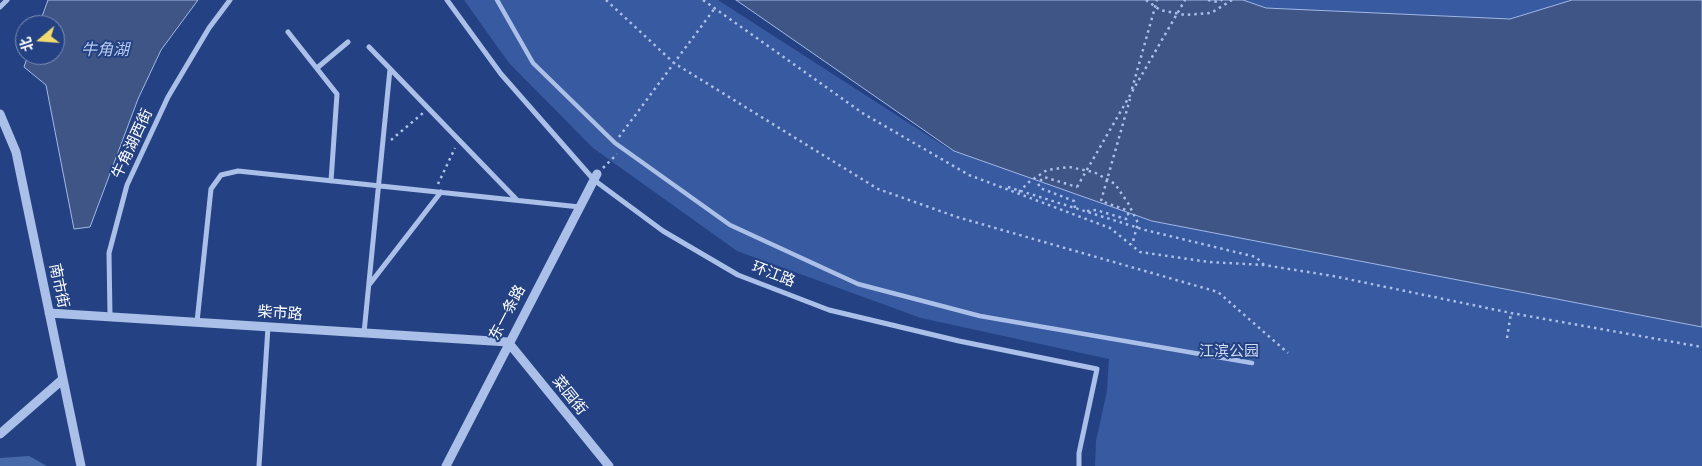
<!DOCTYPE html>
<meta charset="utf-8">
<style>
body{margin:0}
#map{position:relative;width:1702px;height:466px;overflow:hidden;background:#244283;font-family:"Roboto Condensed","Noto Sans SC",sans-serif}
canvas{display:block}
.north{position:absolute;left:15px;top:15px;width:50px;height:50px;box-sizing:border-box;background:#244283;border:1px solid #7c8eb5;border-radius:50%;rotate:252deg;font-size:14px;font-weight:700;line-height:20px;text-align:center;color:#fff}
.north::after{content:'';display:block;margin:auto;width:18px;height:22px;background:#f2db6f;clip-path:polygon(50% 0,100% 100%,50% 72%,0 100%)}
</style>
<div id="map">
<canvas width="1702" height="466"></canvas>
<div class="north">北</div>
</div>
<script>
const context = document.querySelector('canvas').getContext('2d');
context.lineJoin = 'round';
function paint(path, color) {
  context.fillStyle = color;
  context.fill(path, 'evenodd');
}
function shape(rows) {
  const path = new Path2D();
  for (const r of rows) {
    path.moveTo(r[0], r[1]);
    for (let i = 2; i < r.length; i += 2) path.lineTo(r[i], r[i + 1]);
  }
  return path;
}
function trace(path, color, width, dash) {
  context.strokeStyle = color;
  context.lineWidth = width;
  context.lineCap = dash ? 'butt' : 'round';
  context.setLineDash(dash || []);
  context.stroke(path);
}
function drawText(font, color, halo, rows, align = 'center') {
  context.font = font + ' "Roboto Condensed","Noto Sans SC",sans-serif';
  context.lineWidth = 4;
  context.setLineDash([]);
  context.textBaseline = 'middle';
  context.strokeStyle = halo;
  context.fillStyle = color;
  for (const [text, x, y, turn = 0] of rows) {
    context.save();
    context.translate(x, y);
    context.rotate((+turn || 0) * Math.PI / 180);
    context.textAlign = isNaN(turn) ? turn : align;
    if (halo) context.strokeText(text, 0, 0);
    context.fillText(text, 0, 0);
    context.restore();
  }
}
paint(shape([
 [464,0,718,0,949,149,1152,221,1702,327,1702,466,1095,466,1096,441,1107,391,1109,359,921,318,737,251,593,148,509,63],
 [1243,0,1572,0,1510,19,1266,8]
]), '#385aa0');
const water = shape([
 [48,0,198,0,161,50,138,99,90,227,74,229,46,85,24,67,28,55,55,55,55,25,39,25,48,0],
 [736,0,1243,0,1266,8,1510,19,1572,0,1702,0,1702,327,1152,221,954,151,736,0]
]);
paint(water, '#3f5585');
trace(water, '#a0b9e8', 1);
paint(shape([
 [29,456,47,466,0,466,0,458]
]), '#4869a9');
trace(shape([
 [606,0,674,63,878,189,957,217,1218,292,1288,353],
 [703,0,864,114,969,175,1110,228,1140,252,1209,262,1264,265,1333,276,1511,313,1702,347],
 [1146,0,1160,10,1185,15,1211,13,1232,0],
 [1208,0,1218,2,1222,0],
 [619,137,715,8],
 [391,140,423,113],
 [603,168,617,154],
 [438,184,455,148],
 [1008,187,1145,230,1256,257,1264,265],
 [1019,192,1029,182,1047,170,1069,167,1094,172,1115,184,1128,203,1138,223,1132,245],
 [1075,208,1074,201,1040,188,1038,183,1044,177,1077,187],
 [1087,211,1096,210,1126,219,1129,216,1126,210,1101,201],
 [1507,338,1511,313]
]), '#abc0e8', 2.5, [2.5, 4]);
trace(shape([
 [497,0,533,63,615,143,730,225,858,284,980,316,1252,363]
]), '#abc0e8', 4.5);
trace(shape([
 [447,0,501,74,594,180,663,231,738,275,829,310,959,341,1097,369,1079,453,1079,466],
 [0,7,7,0],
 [288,32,337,94,331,181],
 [369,47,517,200],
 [317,68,348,42],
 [369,285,441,192],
 [110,316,109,253,127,185,168,97,209,28,230,0],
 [197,322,211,189,221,175,238,171,580,207],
 [364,333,390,69],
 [259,466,268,327]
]), '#abc0e8', 5);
trace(shape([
 [0,114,16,152,81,466],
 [49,313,508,342,609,466],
 [0,434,63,379],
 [446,466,597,174]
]), '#abc0e8', 9);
trace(shape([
 [1132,89,1157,0],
 [1077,187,1185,0],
 [1101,201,1130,99]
]), '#abc0e8', 2.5, [2.5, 4]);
drawText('15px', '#fff', '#244283', [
 ["牛角湖西街",133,144,-65],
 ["环江路",773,275,21],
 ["南市街",58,286,78],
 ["东一条路",508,313,-62],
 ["柴市路",280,314,4],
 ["菜园街",569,396,51]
]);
drawText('15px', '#cfdcf6', '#244283', [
 ["江滨公园",1229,352]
]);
drawText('italic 16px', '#b7caef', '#244283', [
 ["牛角湖",105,51]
]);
</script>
